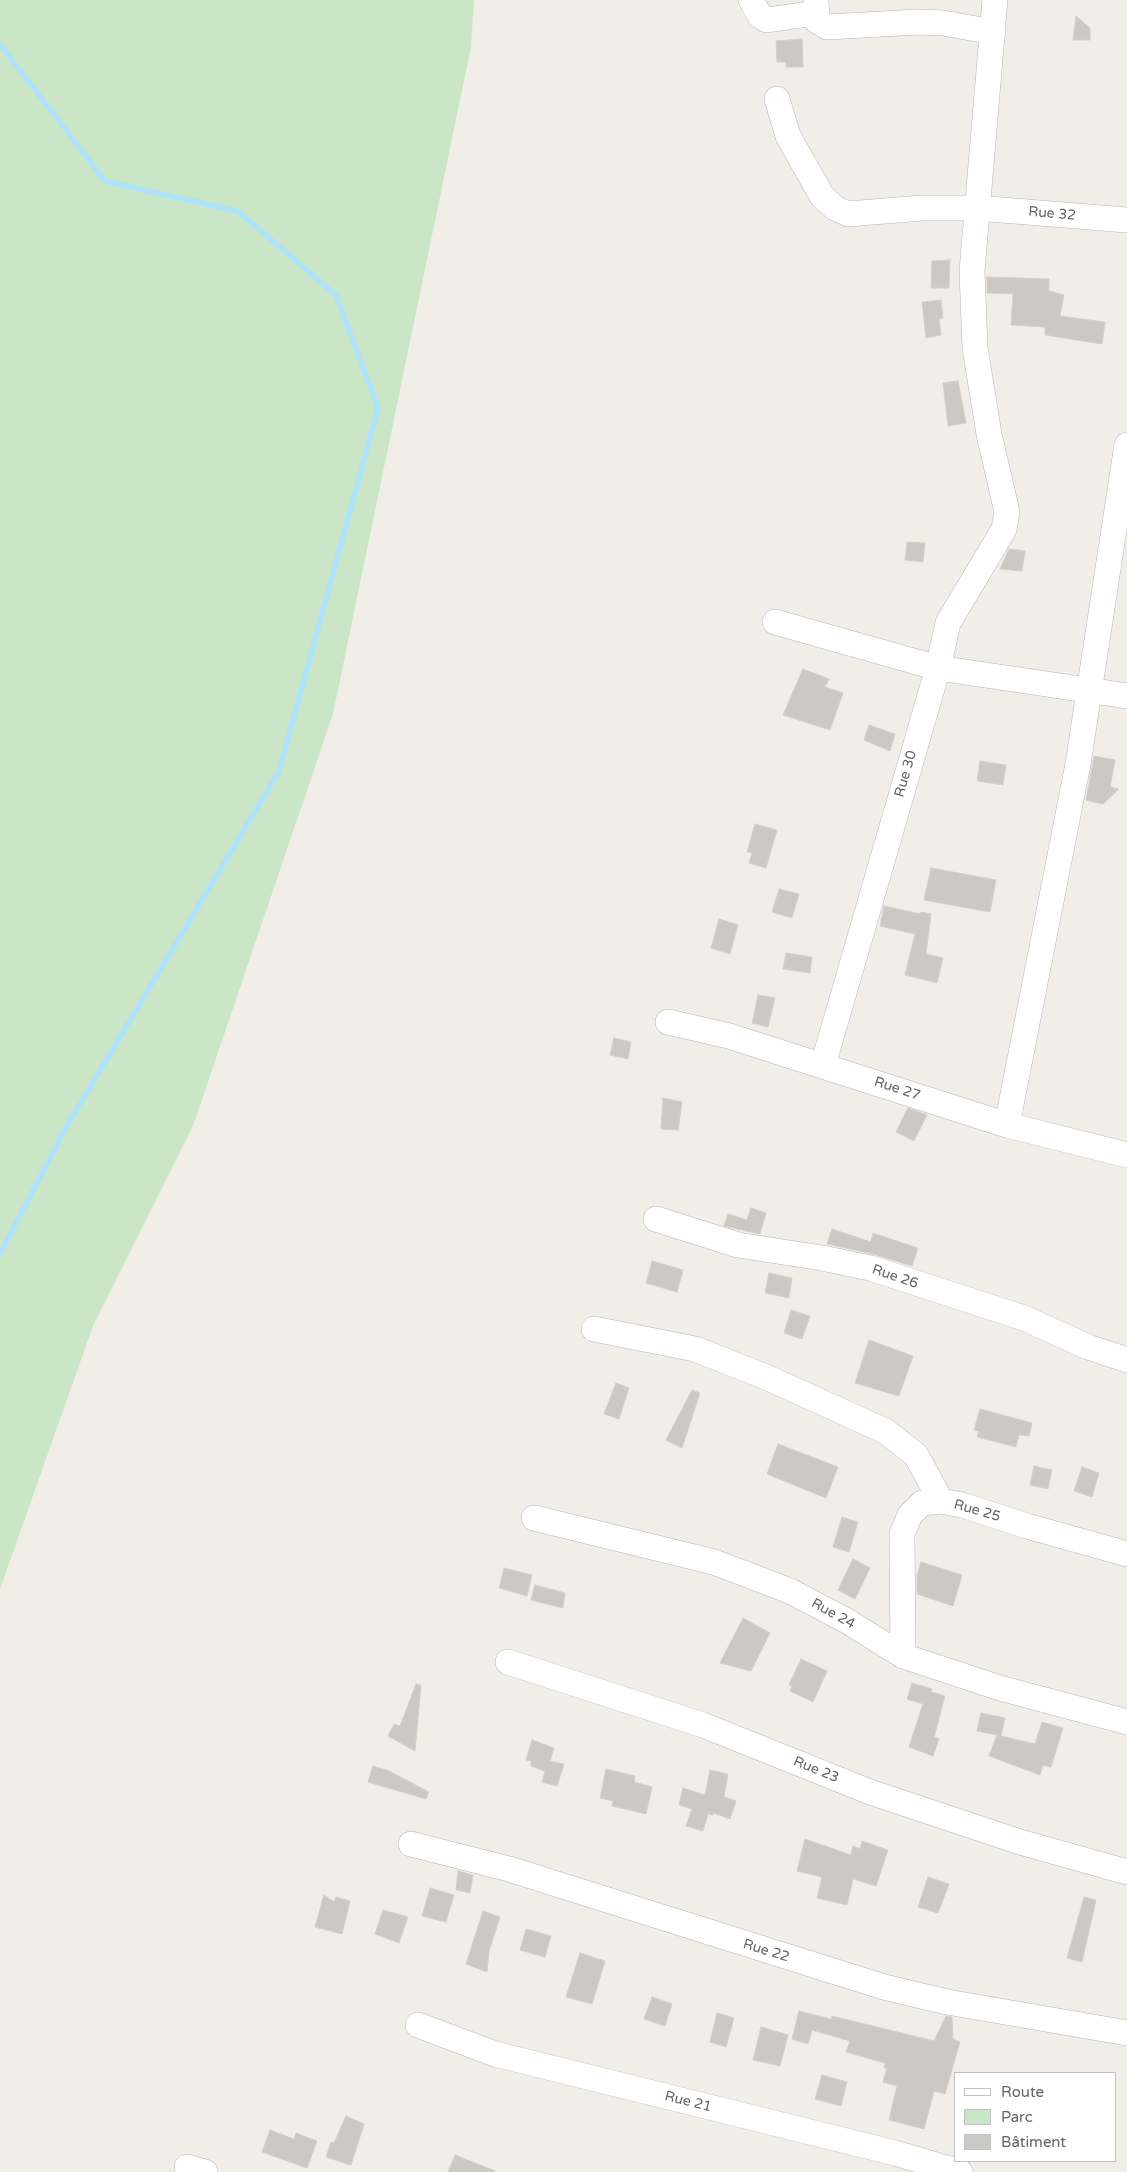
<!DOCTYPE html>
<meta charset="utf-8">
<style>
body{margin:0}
#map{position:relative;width:1127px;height:2172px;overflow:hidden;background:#f1eee8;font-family:"Varela Round",sans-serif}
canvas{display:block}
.legend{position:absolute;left:954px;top:2072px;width:162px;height:90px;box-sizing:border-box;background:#fff;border:1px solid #bfc1c2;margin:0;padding:6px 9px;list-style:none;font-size:15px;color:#5f6467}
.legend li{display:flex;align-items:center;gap:10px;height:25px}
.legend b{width:25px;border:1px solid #bfc1c2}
</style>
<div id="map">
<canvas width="1127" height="2172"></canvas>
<ul class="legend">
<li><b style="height:6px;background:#fff"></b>Route</li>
<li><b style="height:14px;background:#cbe6c7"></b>Parc</li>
<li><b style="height:14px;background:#ccc9c5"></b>Bâtiment</li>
</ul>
</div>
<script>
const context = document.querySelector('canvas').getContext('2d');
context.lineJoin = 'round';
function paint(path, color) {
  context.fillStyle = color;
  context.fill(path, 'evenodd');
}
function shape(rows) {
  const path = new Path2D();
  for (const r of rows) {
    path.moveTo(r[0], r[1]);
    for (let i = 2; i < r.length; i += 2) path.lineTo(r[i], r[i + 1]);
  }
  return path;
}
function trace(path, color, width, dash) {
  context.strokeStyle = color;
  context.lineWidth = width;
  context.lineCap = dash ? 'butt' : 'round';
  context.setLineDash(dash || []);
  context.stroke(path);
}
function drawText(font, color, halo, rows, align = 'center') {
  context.font = font + ' "Varela Round",sans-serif';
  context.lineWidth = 4;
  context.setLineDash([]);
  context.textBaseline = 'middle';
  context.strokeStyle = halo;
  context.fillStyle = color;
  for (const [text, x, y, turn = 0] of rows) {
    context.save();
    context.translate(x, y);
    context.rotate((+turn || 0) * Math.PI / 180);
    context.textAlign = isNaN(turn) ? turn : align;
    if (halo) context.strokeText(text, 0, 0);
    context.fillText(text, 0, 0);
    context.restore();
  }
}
paint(shape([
 [0,0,474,0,471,47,333,714,193,1126,93,1326,0,1589]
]), '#cbe6c7');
trace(shape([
 [0,44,105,181,238,211,336,295,378,408,279,771,65,1129,0,1254]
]), '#aee3fa', 5.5);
const building = shape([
 [1076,16,1090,28,1090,40,1073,40,1076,16],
 [802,39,803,67,786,67,786,62,777,62,776,41,802,39],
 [950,260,949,288,931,288,932,261,950,260],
 [987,277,1049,279,1049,291,1064,295,1060,316,1105,322,1102,344,1045,335,1045,327,1011,325,1013,294,987,293,987,277],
 [941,300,943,318,939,319,941,335,926,338,922,302,941,300],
 [958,381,966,423,948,426,943,383,958,381],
 [907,542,925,543,923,562,905,560,907,542],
 [1009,549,1025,551,1022,571,1000,569,1009,549],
 [803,669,829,679,825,687,843,693,830,730,783,715,803,669],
 [869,725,895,734,890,751,864,740,869,725],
 [1094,756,1115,760,1110,787,1119,789,1103,804,1086,800,1094,756],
 [980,761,1006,765,1003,785,977,781,980,761],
 [755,824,777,830,766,868,749,863,752,853,747,852,755,824],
 [931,868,996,880,990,912,924,900,931,868],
 [779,889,799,894,792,918,772,912,779,889],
 [884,906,920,914,921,912,931,914,926,954,943,958,937,983,905,975,915,934,880,926,884,906],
 [719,919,738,925,730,954,711,948,719,919],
 [786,953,812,957,810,973,783,969,786,953],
 [758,995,775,998,768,1027,752,1023,758,995],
 [614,1038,631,1042,628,1059,610,1055,614,1038],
 [663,1098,682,1102,678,1130,661,1129,663,1098],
 [908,1108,927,1115,914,1141,896,1132,908,1108],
 [751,1208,766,1213,760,1234,724,1226,728,1214,747,1220,751,1208],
 [832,1229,871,1242,873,1233,918,1248,912,1266,873,1254,827,1244,832,1229],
 [652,1261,683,1270,677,1292,646,1283,652,1261],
 [769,1273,792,1278,789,1298,765,1293,769,1273],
 [791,1310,810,1316,802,1339,784,1333,791,1310],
 [869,1340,913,1356,899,1396,855,1383,869,1340],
 [616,1383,629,1388,619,1419,604,1414,616,1383],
 [692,1390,700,1393,682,1448,666,1440,692,1390],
 [980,1409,1032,1423,1029,1436,1019,1435,1016,1447,977,1437,979,1431,974,1430,980,1409],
 [778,1444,838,1467,826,1498,767,1474,778,1444],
 [1034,1466,1052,1470,1048,1489,1030,1485,1034,1466],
 [1082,1467,1099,1473,1092,1497,1074,1491,1082,1467],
 [842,1517,858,1522,849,1552,833,1547,842,1517],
 [853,1559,870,1568,855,1599,838,1590,853,1559],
 [921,1562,962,1575,953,1606,917,1594,917,1575,921,1562],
 [504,1568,532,1575,527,1596,499,1588,504,1568],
 [535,1585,565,1593,563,1608,531,1600,535,1585],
 [743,1618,770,1633,751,1671,720,1663,743,1618],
 [801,1659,827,1671,813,1702,790,1691,792,1686,789,1685,801,1659],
 [912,1683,932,1689,931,1692,945,1696,934,1737,939,1739,933,1756,909,1747,923,1704,907,1699,912,1683],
 [416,1684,421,1685,415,1751,388,1736,394,1724,400,1726,416,1684],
 [981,1713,1005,1718,1001,1736,1035,1744,1042,1722,1063,1728,1051,1767,1043,1765,1040,1775,989,1756,997,1735,977,1731,981,1713],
 [532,1740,554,1748,550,1761,564,1764,557,1786,542,1782,545,1771,531,1766,531,1761,526,1760,532,1740],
 [373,1766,389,1771,429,1792,426,1799,368,1782,373,1766],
 [606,1769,635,1776,634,1782,652,1787,646,1814,612,1806,613,1801,600,1798,606,1769],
 [710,1770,728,1774,724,1797,736,1801,730,1819,714,1813,713,1815,708,1814,703,1831,686,1826,692,1809,679,1805,683,1788,705,1795,710,1770],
 [805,1839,851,1855,853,1846,860,1849,862,1841,888,1850,876,1886,853,1879,847,1905,817,1898,822,1877,797,1871,805,1839],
 [458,1871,473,1875,470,1893,456,1890,458,1871],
 [928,1877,949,1884,938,1913,918,1907,928,1877],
 [430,1888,454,1895,446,1922,422,1916,430,1888],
 [324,1895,334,1902,336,1897,350,1901,342,1934,315,1927,324,1895],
 [1084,1897,1096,1900,1082,1962,1067,1958,1084,1897],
 [383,1910,408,1917,399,1943,375,1934,383,1910],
 [483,1911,500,1917,489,1951,487,1972,466,1964,483,1911],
 [526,1929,551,1936,545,1957,520,1950,526,1929],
 [580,1953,605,1961,592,2004,566,1997,580,1953],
 [652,1997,672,2004,665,2026,644,2019,652,1997],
 [799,2011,831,2019,832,2016,934,2041,946,2016,952,2017,953,2039,960,2042,945,2094,934,2091,924,2129,889,2120,897,2086,883,2082,887,2068,884,2068,885,2063,846,2052,850,2041,812,2030,808,2044,792,2039,799,2011],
 [717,2013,734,2018,726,2047,710,2042,717,2013],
 [761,2027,788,2035,780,2066,753,2060,761,2027],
 [822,2075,847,2082,841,2106,815,2099,822,2075],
 [346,2116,364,2124,351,2165,326,2157,331,2142,334,2143,346,2116],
 [270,2130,294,2139,296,2133,317,2141,307,2168,262,2152,270,2130],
 [455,2155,495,2171,495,2172,448,2172,455,2155]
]);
paint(building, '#ccc9c5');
trace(building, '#d5cfc7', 1);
const minor = shape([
 [751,0,760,16,767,20,816,13],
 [816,0,817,21,827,27,918,22,943,23,993,32],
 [777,99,788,136,822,196,835,208,848,214,922,208,977,208,1127,220],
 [775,622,938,668,948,623,1004,529,1007,512,989,434,975,348,972,271,995,0],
 [668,1022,729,1036,1007,1125,1127,1155],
 [823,1065,938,668,1127,696],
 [1007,1125,1078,764,1127,445],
 [656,1219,738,1245,822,1258,870,1268,1024,1318,1088,1347,1127,1360],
 [594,1329,695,1349,766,1377,885,1431,916,1455,941,1501],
 [534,1518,714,1562,790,1591,847,1621,903,1656,1000,1688,1127,1722],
 [903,1656,902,1534,910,1515,922,1503,941,1501,962,1505,1027,1526,1127,1554],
 [508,1662,703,1725,870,1792,1020,1842,1127,1872],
 [411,1844,509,1869,884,1987,947,2002,1127,2033],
 [418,2025,495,2054,895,2153,960,2172],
 [187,2167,205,2172]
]);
trace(minor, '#b3b6b9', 26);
trace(minor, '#fff', 25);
drawText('14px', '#5f6467', '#fff', [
 ["Rue 32",1052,214,5],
 ["Rue 30",906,774,-74],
 ["Rue 27",897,1089,18],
 ["Rue 26",895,1277,19],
 ["Rue 25",977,1511,16],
 ["Rue 24",833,1614,29],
 ["Rue 23",816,1770,22],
 ["Rue 22",766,1951,17],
 ["Rue 21",688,2102,14]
]);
</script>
